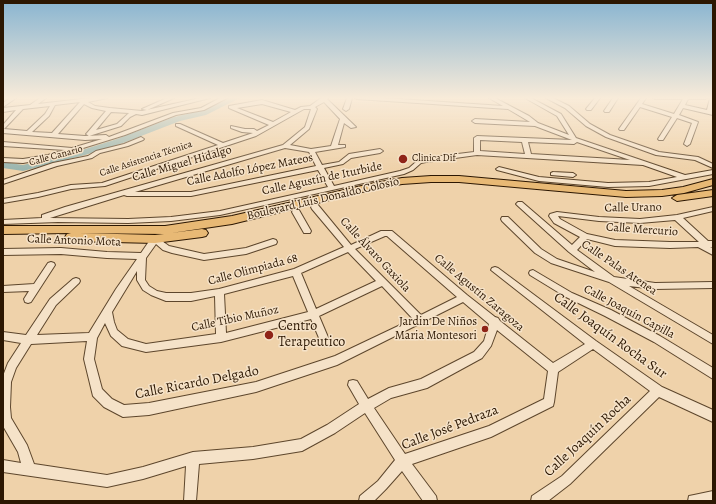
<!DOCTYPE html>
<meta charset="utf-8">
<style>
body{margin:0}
#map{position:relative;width:716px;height:504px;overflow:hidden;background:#efd2aa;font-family:Alegreya,serif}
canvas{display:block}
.frame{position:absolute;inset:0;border:4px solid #2c1702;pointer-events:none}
</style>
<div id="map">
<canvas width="716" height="504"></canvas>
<div class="frame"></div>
</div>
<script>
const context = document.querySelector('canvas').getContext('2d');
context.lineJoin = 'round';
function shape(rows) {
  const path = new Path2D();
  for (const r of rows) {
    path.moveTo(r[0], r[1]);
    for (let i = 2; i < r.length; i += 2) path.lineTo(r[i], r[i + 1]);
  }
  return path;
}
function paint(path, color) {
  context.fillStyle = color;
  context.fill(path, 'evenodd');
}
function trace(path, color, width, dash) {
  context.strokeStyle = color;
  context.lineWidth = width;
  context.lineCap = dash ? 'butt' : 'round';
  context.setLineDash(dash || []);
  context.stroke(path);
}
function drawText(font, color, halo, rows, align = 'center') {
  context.font = font + ' Alegreya,serif';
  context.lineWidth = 3;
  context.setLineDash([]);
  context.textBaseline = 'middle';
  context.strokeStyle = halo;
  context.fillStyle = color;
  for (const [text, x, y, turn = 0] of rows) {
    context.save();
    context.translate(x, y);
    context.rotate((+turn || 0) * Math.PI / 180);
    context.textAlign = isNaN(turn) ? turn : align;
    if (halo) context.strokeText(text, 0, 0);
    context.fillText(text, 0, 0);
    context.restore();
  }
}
paint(shape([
 [229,98,240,98,206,115,180,121,123,143,85,155,23,171,3,168,3,162,23,165,79,151,117,139,174,117,200,111,229,98]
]), '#9bb6af');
const minor = shape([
 [10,98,16,98,3,107,3,103,10,98],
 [40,98,46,98,38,104,90,98,107,98,88,102,95,106,110,108,142,111,200,98,210,98,142,115,136,114,130,117,121,126,89,136,86,134,87,133,106,111,92,108,84,104,58,134,85,136,106,135,109,137,173,113,201,108,220,98,227,98,204,110,176,115,125,135,51,158,23,163,3,162,3,158,23,159,48,155,65,150,3,146,3,142,72,148,102,139,85,140,3,133,3,125,16,110,3,112,3,108,30,105,40,98],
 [80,102,52,133,32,132,49,116,55,105,80,102],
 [50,106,45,114,27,131,4,129,23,109,50,106],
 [111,112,129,113,117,124,96,130,111,112],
 [167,98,174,98,147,110,142,109,167,98],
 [321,98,328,98,327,99,356,127,351,128,344,123,338,145,345,145,345,147,315,152,322,165,339,162,349,154,380,149,383,151,380,153,351,158,343,164,324,168,334,186,400,171,409,168,417,161,425,158,474,152,474,138,477,136,572,140,535,126,475,123,472,121,475,119,530,122,508,109,357,99,355,98,384,98,503,106,489,98,495,98,529,116,538,123,569,135,557,116,525,98,531,98,561,114,576,138,685,175,713,170,713,174,649,186,608,187,539,181,497,170,496,169,499,167,539,177,608,183,649,182,677,177,643,165,477,155,426,162,421,163,413,170,404,174,220,215,171,221,128,223,58,222,3,224,3,220,42,218,42,215,65,207,283,145,305,127,311,109,304,109,256,136,105,186,71,189,38,197,3,203,3,199,38,193,71,185,102,183,218,145,176,126,176,124,180,124,223,143,253,133,242,132,231,128,231,126,245,129,254,129,257,131,269,125,229,108,229,106,262,100,295,110,301,107,310,106,321,98],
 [324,102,340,119,331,146,311,149,290,145,309,129,317,109,315,107,324,102],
 [262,104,291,112,273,122,237,108,262,104],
 [480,140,522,142,525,154,480,151,480,140],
 [528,142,574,144,577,142,630,160,531,154,528,142],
 [285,148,309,152,316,166,191,192,135,192,285,148],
 [318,170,328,187,220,211,171,217,128,219,50,218,124,195,127,196,191,196,318,170],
 [347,98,352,98,349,109,346,111,343,109,347,98],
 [546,98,553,98,569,106,590,124,610,135,659,152,698,157,713,164,713,168,695,160,656,155,606,137,586,126,565,108,546,98],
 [595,98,600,98,591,110,587,110,586,109,595,98],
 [613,98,618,98,609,112,605,112,604,111,613,98],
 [641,98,646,98,642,104,674,114,683,99,655,99,653,98,707,98,705,99,688,99,685,105,707,110,710,98,713,98,712,111,713,111,713,115,683,108,679,115,698,122,690,144,687,146,684,144,692,123,677,118,663,140,659,140,658,139,672,117,640,107,624,130,620,130,619,129,641,98],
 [141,137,144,139,143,140,128,146,100,153,92,158,57,166,3,184,3,180,53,163,88,156,96,151,124,144,141,137],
 [553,172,573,173,576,175,573,177,551,175,551,173,553,172],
 [518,202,522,202,572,245,580,237,554,223,549,216,550,214,557,212,599,217,640,219,677,215,713,207,713,211,683,218,708,241,713,241,713,247,710,247,713,248,713,255,698,247,670,248,615,246,587,239,577,250,614,277,655,283,713,282,713,288,655,289,629,286,713,335,713,344,609,282,551,263,535,253,502,221,501,219,502,217,508,217,541,249,557,259,595,272,569,252,518,206,516,204,518,202],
 [558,216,599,221,640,223,675,220,699,242,670,242,615,240,587,234,560,219,558,216],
 [312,205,318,205,351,245,381,231,392,231,467,295,495,317,498,318,500,321,553,363,585,344,491,270,492,268,495,267,498,268,596,341,662,387,713,410,713,422,659,397,570,484,548,501,531,501,532,496,562,476,650,391,593,349,558,372,554,402,553,406,491,437,412,464,436,496,437,501,423,501,402,471,386,489,374,501,359,501,360,496,378,481,395,460,365,413,335,433,302,451,253,459,199,464,196,501,184,501,186,466,143,479,107,487,3,472,3,460,21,463,18,452,3,426,3,376,8,363,21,343,3,340,3,332,26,335,50,299,73,279,76,278,79,279,80,281,79,283,56,305,37,335,89,333,116,289,137,259,107,258,61,254,3,255,3,249,61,248,107,252,141,253,152,237,155,236,169,246,204,254,246,248,273,239,276,240,277,242,276,244,246,254,204,260,172,253,163,250,156,244,146,258,145,280,149,286,157,291,166,293,191,293,219,289,294,269,344,247,312,209,311,207,312,205],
 [385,236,387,236,457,297,421,315,355,249,385,236],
 [348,252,376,281,316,309,301,273,348,252],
 [137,271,137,280,143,290,151,295,166,301,191,301,215,296,216,334,146,344,128,339,117,330,114,322,112,312,137,271],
 [293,276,308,312,226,333,224,294,293,276],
 [382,286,413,319,335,356,256,382,149,403,124,405,112,399,102,389,94,359,97,338,105,323,111,336,122,346,146,352,221,342,311,319,322,345,325,346,328,345,330,342,319,316,382,286],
 [463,302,489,324,484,341,474,352,421,379,389,388,368,399,357,381,353,380,349,381,348,385,359,404,327,425,301,439,253,447,193,452,143,467,107,475,34,464,27,445,11,418,10,407,11,382,16,368,31,344,87,341,84,359,93,396,104,407,123,417,149,415,256,392,337,365,463,302],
 [497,330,548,371,544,399,489,426,405,454,374,408,391,398,427,388,482,358,491,346,497,330],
 [293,210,299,210,311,231,310,233,304,233,292,212,293,210],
 [51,262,54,263,55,265,31,302,28,303,25,302,24,299,29,291,3,292,3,286,34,284,48,263,51,262],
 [533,270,572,293,611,310,660,336,713,368,713,379,654,342,605,316,566,297,530,275,529,273,530,271,533,270],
 [713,491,713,501,688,501,689,496,694,495,713,491]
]);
const highway = shape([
 [431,176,459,176,626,191,662,190,683,187,713,179,713,185,684,193,662,196,626,197,459,182,431,182,402,184,370,190,232,224,171,233,202,229,206,230,208,233,206,236,202,237,155,243,71,241,67,240,65,237,67,234,71,233,3,234,3,226,165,226,232,216,370,184,402,178,431,176],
 [79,233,164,234,155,235,79,233],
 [713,190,713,196,677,201,672,198,677,195,713,190]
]);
trace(minor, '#5d462c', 2);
trace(highway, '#2c1702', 2);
paint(minor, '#f5e2c8');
paint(highway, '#e8b975');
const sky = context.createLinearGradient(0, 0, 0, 169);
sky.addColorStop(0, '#89b5d1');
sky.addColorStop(0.58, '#f8ebd9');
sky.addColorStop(1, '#f8ebd900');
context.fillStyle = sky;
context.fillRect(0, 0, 716, 169);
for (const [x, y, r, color] of [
 [403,159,5,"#8f2418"],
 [485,329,4,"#8f2418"],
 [269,335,5,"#8f2418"]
]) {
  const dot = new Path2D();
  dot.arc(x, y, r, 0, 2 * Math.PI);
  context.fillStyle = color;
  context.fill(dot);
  trace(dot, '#f5e2c8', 1.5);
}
drawText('10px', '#2c1702', '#f5e2c8', [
 ["Calle Canario",56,156,-15],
 ["Calle Asistencia Técnica",146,159,-18]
]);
drawText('10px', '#2c1702', '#f5e2c8', [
 ["Clinica Dif",412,159]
], 'left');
drawText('12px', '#2c1702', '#f5e2c8', [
 ["Calle Miguel Hidalgo",182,164,-16],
 ["Calle Adolfo López Mateos",250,170,-11],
 ["Calle Agustín de Iturbide",322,179,-12],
 ["Boulevard Luis Donaldo Colosio",323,199,-13],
 ["Calle Urano",633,208,-1],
 ["Calle Mercurio",642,230,4],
 ["Calle Antonio Mota",74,241,2],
 ["Calle Álvaro Gaxiola",375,255,47],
 ["Calle Palas Atenea",619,268,34],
 ["Calle Olimpiada 68",253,270,-15],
 ["Calle Agustín Zaragoza",479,293,40],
 ["Calle Joaquín Capilla",629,312,28],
 ["Calle Tibio Muñoz",235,319,-12]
]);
drawText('12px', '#2c1702', '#f5e2c8', [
 ["Jardin De Niños",477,322],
 ["Maria Montesori",477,336]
], 'right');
drawText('14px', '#2c1702', '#f5e2c8', [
 ["Centro",278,327],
 ["Terapeutico",278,343]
], 'left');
drawText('14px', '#2c1702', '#f5e2c8', [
 ["Calle Joaquín Rocha Sur",610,336,36],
 ["Calle Ricardo Delgado",197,383,-11],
 ["Calle José Pedraza",450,428,-21],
 ["Calle Joaquín Rocha",588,436,-43]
]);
</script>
